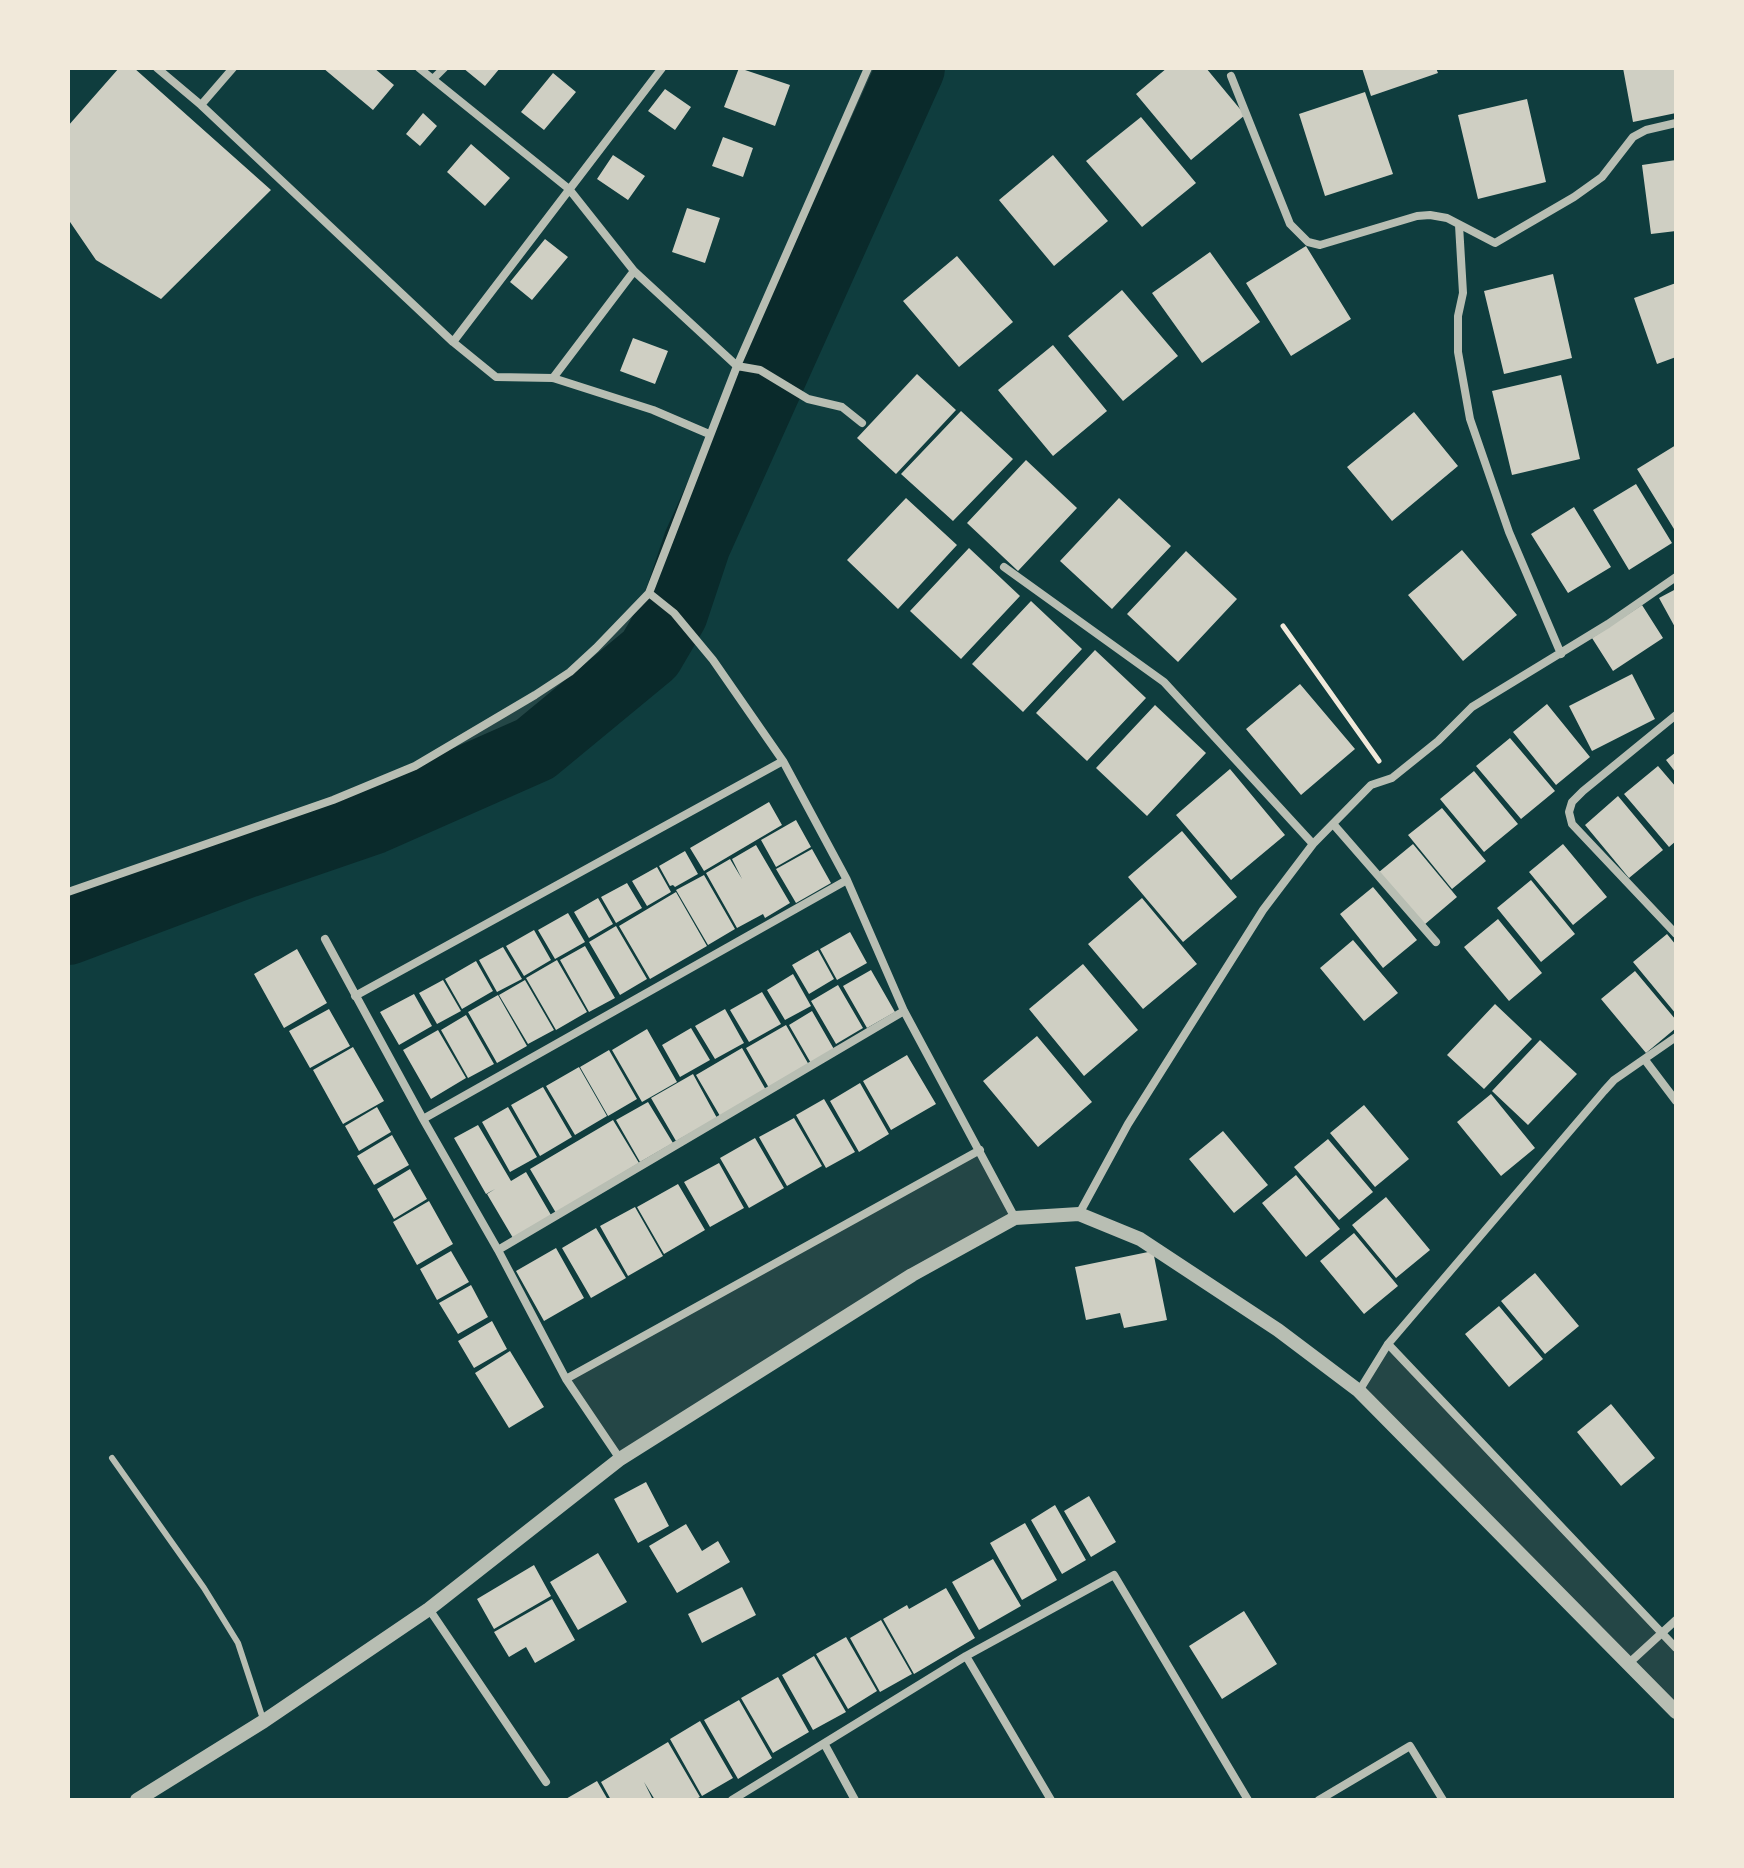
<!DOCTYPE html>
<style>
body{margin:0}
#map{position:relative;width:1744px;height:1868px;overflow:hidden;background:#0f3d3e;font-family:Figtree,sans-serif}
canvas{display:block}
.frame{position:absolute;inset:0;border:70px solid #f1e9da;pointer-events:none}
</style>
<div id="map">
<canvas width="1744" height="1868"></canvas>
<div class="frame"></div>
</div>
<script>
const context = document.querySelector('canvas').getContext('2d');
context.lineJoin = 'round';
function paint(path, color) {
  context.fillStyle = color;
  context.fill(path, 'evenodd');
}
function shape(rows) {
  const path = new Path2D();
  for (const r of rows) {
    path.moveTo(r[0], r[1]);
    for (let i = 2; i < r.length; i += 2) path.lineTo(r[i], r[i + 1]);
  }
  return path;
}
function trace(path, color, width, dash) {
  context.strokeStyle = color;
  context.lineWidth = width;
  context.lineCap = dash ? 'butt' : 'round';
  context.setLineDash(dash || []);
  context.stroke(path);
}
paint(shape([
 [868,68,911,68,697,544,674,613,650,654,535,749,374,820,68,931,68,892,415,766,570,672,649,593,709,434],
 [980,1150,1015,1218,620,1459,566,1379],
 [1388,1344,1676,1648,1676,1711,1359,1391]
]), '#244646');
trace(shape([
 [68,931,246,864,374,820,535,749,650,654,674,613,697,544,911,68]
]), '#0a2a2b', 68);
paint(shape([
 [119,68,134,68,271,190,161,299,96,260,68,219,68,126],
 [323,68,374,68,394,85,373,110],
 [463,68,500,68,485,86],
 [739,68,790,85,775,126,724,107],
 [1167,68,1206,68,1245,115,1191,160,1136,94],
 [1362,68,1436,68,1438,73,1371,96],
 [1623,68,1676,68,1676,113,1633,122],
 [553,73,576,92,544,130,521,112],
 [665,89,691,107,675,130,648,111],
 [1365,92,1393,174,1325,196,1299,114],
 [1527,99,1546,182,1478,199,1458,115],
 [423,113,437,126,420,146,406,134],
 [1141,117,1196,183,1142,227,1086,161],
 [723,137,753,148,743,177,712,166],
 [471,144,510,178,485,206,447,172],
 [613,155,645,176,628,200,597,179],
 [1053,155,1108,221,1054,266,999,200],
 [1676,160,1676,231,1651,234,1642,165],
 [687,208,720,218,705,263,672,252],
 [545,239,568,257,532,300,510,282],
 [1306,246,1351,319,1291,356,1246,283],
 [1210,252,1260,322,1202,363,1152,293],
 [957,256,1013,322,959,367,903,301],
 [1553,274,1572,358,1504,374,1484,291],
 [1676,283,1676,357,1657,364,1634,298],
 [1122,290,1178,356,1123,401,1068,336],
 [633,338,668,351,655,384,620,371],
 [1053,345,1107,411,1053,456,998,390],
 [917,374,956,410,896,474,857,438],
 [1561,375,1580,459,1512,475,1492,391],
 [961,411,1013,459,953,521,901,474],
 [1414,412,1458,466,1392,521,1347,467],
 [1676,445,1676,528,1674,529,1637,469],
 [1026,460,1077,508,1018,571,967,523],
 [1636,484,1672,543,1629,570,1593,510],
 [906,498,957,545,898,609,847,560],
 [1119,498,1171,546,1112,609,1060,561],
 [1574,507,1611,567,1568,593,1531,534],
 [969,548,1020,596,961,659,910,611],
 [1462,550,1517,615,1463,661,1408,595],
 [1186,551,1237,599,1178,662,1127,614],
 [1676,589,1676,629,1659,598],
 [1031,601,1082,649,1023,712,972,664],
 [1642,605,1663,638,1613,671,1592,638],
 [1095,650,1146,698,1087,761,1036,713],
 [1632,674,1655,719,1592,751,1569,706],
 [1300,684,1355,749,1301,795,1246,729],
 [1547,704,1590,757,1556,785,1513,732],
 [1155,705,1206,753,1147,816,1096,768],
 [1510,738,1555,791,1521,819,1476,766],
 [1676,752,1676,773,1666,760],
 [1658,766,1676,787,1676,841,1669,847,1624,794],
 [1230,769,1285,835,1231,880,1176,815],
 [1474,771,1518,824,1484,852,1440,799],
 [1618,796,1663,850,1629,878,1585,825],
 [769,802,782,825,704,871,690,848],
 [1442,808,1486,861,1452,889,1408,835],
 [796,820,811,847,776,867,761,840],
 [1182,831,1237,897,1183,942,1128,877],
 [1413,844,1457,897,1424,925,1379,872],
 [1563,844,1607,897,1573,925,1529,872],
 [756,845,790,903,765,918,763,914,737,928,706,873,730,859,742,879,732,859],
 [812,849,831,883,796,903,776,869],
 [685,851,698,874,675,887,673,885,670,886,659,866],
 [657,867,671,892,647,906,632,881],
 [704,875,735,929,708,945,676,890],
 [1531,880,1575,934,1541,962,1497,908],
 [627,883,642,908,616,923,601,897],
 [1373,887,1417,940,1383,968,1340,914],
 [676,892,707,946,650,979,619,926],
 [598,898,613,924,589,938,574,912],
 [1142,898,1197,964,1143,1009,1088,944],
 [568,913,585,942,555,959,538,930],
 [1498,919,1542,973,1509,1001,1464,947],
 [616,926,647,979,620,995,589,942],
 [534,930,551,960,524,976,506,946],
 [850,932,867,963,837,980,820,949],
 [1667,934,1676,945,1676,1014,1633,962],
 [1353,940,1398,993,1364,1021,1320,968],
 [585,946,615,998,589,1012,560,960],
 [503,947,522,979,497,992,479,960],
 [297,949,327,1003,284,1028,254,974],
 [818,950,834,979,809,994,792,965],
 [557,960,587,1012,556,1030,526,978],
 [476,961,493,991,462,1009,445,979],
 [1083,964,1138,1030,1084,1076,1029,1009],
 [871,970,895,1012,867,1028,843,986],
 [1635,971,1676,1020,1676,1028,1646,1053,1601,999],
 [793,974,811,1006,785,1020,767,990],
 [443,980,461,1011,437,1024,419,993],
 [525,980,554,1030,528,1044,499,995],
 [838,985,863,1028,836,1044,811,1001],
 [762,992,781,1024,749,1042,730,1010],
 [414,994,432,1026,399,1045,380,1012],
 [498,995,527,1046,497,1063,468,1012],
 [1495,1004,1532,1039,1484,1089,1447,1055],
 [329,1009,350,1046,310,1068,289,1031],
 [725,1009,744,1043,715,1059,695,1026],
 [812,1011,835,1051,812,1065,789,1025],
 [466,1015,494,1064,468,1078,441,1030],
 [786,1025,809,1065,769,1088,746,1048],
 [691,1028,710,1060,680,1077,662,1045],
 [647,1029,677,1082,642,1102,612,1050],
 [438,1030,466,1078,431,1099,403,1050],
 [1037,1036,1092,1102,1038,1147,983,1081],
 [1540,1040,1577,1074,1528,1125,1492,1091],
 [353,1047,384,1101,343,1124,313,1070],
 [742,1048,766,1090,720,1116,696,1075],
 [609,1050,637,1099,608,1116,580,1067],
 [907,1055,936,1104,891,1130,863,1081],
 [579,1067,607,1116,575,1135,546,1086],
 [693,1074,717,1118,676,1141,651,1098],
 [860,1083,889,1134,859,1152,830,1101],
 [543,1087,572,1137,540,1156,511,1105],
 [1491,1094,1535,1148,1501,1176,1457,1122],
 [824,1099,855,1152,826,1168,796,1115],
 [648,1102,673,1143,640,1162,616,1120],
 [1364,1105,1409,1159,1375,1187,1330,1133],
 [377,1107,391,1132,359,1151,345,1126],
 [508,1107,537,1157,510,1172,482,1122],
 [794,1118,822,1166,787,1186,759,1137],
 [613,1120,639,1163,556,1213,530,1169],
 [478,1125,511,1181,526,1172,551,1215,513,1238,487,1194,495,1189,486,1194,454,1138],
 [1223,1131,1268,1185,1234,1213,1189,1159],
 [392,1135,409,1165,374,1185,357,1156],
 [755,1138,784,1188,749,1208,720,1158],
 [1328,1139,1373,1192,1339,1220,1294,1167],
 [719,1163,744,1208,710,1227,684,1182],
 [410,1169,427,1199,394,1219,377,1189],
 [1296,1175,1340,1229,1306,1257,1262,1203],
 [678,1184,705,1230,664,1254,637,1207],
 [1386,1197,1430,1250,1396,1278,1352,1225],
 [429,1201,453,1244,417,1265,393,1222],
 [635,1207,663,1256,628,1276,600,1226],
 [596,1228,626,1278,591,1298,562,1248],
 [1354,1233,1398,1286,1364,1314,1320,1261],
 [556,1248,584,1298,544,1321,516,1271],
 [451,1251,469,1282,437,1300,420,1269],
 [1153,1251,1167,1320,1124,1328,1120,1313,1086,1320,1075,1267],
 [1535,1273,1579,1326,1545,1354,1501,1301],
 [471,1285,488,1317,458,1334,439,1303],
 [1499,1306,1543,1359,1509,1387,1465,1334],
 [492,1321,507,1349,474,1368,458,1341],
 [510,1351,544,1407,509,1428,475,1373],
 [1611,1404,1655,1458,1621,1486,1577,1432],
 [646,1482,669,1526,638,1543,614,1499],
 [1089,1496,1116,1542,1091,1557,1064,1511],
 [1055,1505,1086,1560,1062,1574,1031,1520],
 [1025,1523,1057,1580,1022,1600,990,1543],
 [686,1524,702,1551,718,1541,730,1562,677,1593,649,1546],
 [598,1553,627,1602,578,1630,550,1582],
 [993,1559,1021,1606,979,1630,952,1582],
 [534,1565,551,1596,494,1629,477,1599],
 [742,1587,756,1615,702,1643,688,1614],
 [946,1588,975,1638,914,1674,883,1619,907,1605,909,1609],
 [552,1599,575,1640,535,1663,526,1647,509,1657,494,1632],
 [1244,1611,1277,1664,1222,1699,1189,1646],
 [881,1620,912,1674,880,1692,850,1638],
 [846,1637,877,1691,848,1709,816,1654],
 [814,1656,846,1712,813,1730,782,1675],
 [778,1677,809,1732,773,1753,741,1698],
 [739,1700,772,1758,738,1779,704,1720],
 [700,1721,733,1778,702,1796,670,1739],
 [668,1742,700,1797,694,1800,655,1800,644,1782,653,1800,611,1800,601,1782],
 [597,1781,608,1800,564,1800]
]), '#cfcfc3');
trace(shape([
 [1283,626,1379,761]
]), '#f1e9da', 5);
trace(shape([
 [112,1458,204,1588,238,1643,263,1719]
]), '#b8beb3', 6);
trace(shape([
 [157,68,201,105,453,342,496,377,553,378,653,410,709,434],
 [419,68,569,189,634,271,737,366,760,370,808,399,842,407,862,423],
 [1231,76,1290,224,1308,242,1320,245,1417,216,1430,215,1447,218,1495,243,1574,197,1602,177,1633,137,1646,130,1676,123],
 [433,79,444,68],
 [201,105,233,68],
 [1459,225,1463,293,1458,316,1458,352,1470,419,1509,532,1561,654],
 [453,342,662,68],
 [553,378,634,271],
 [1004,567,1164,682,1313,844],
 [649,593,674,613,713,660,783,761,847,880,904,1011,1015,1218],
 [1676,715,1583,791,1572,802,1569,812,1572,824,1676,934],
 [1334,825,1436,942],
 [68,892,333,800,415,766,535,695,570,672,596,648,649,593,737,366,868,68],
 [325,939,423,1119,498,1250,566,1379,620,1459],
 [355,996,783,761],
 [1645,1060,1676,1101],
 [423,1119,847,880],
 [1079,1214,1128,1124,1263,910,1313,844,1371,785,1392,778,1438,741,1472,707,1608,624,1676,577],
 [498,1250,904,1011],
 [1388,1344,1676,1648],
 [566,1379,980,1150],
 [1359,1391,1388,1344,1604,1091,1614,1080,1676,1037],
 [429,1609,546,1782],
 [966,1656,1051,1800],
 [1628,1664,1676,1620],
 [825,1745,855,1800],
 [732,1800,966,1656,1114,1575,1248,1800],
 [1319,1800,1410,1746,1443,1800]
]), '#b8beb3', 8);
trace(shape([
 [137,1800,264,1721,429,1609,620,1459,912,1275,1015,1218,1079,1214,1140,1239,1278,1330,1359,1391,1676,1712]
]), '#b8beb3', 14);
</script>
